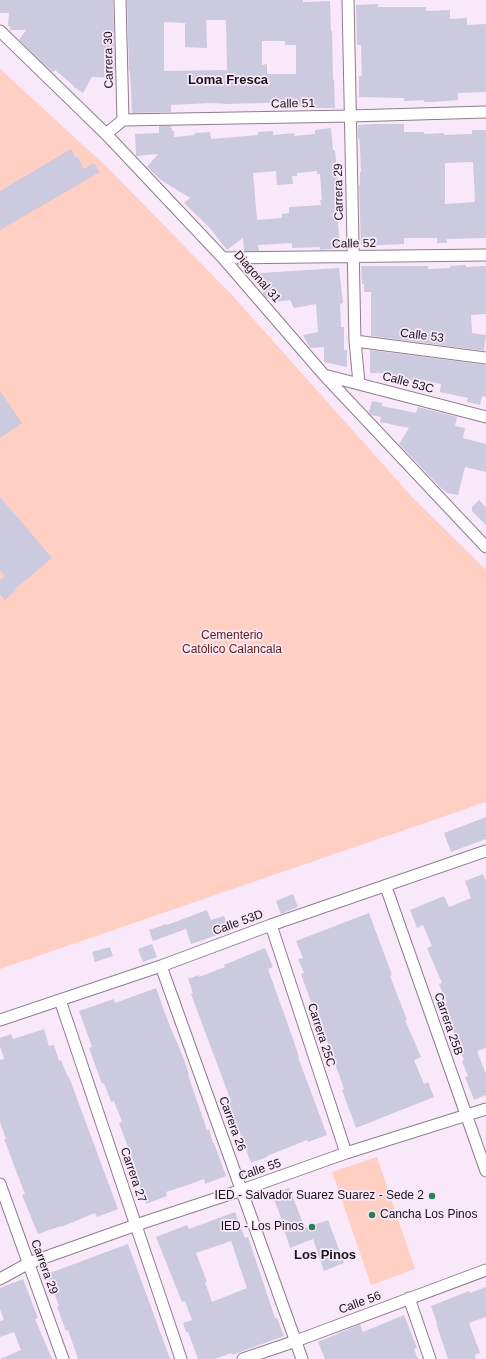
<!DOCTYPE html>
<meta charset="utf-8">
<style>
body{margin:0}
canvas{display:block;background:#f9e8f9}
</style>
<canvas width="486" height="1359"></canvas>
<script>
const context = document.querySelector('canvas').getContext('2d');
context.lineJoin = 'round';
function paint(path, color) {
  context.fillStyle = color;
  context.fill(path, 'evenodd');
}
function shape(rows) {
  const path = new Path2D();
  for (const r of rows) {
    path.moveTo(r[0], r[1]);
    for (let i = 2; i < r.length; i += 2) path.lineTo(r[i], r[i + 1]);
  }
  return path;
}
function trace(path, color, width, dash) {
  context.strokeStyle = color;
  context.lineWidth = width;
  context.lineCap = dash ? 'butt' : 'round';
  context.setLineDash(dash || []);
  context.stroke(path);
}
function drawText(font, color, halo, rows, align = 'center') {
  context.font = font + ' Arial,sans-serif';
  context.lineWidth = 3.5;
  context.setLineDash([]);
  context.textBaseline = 'middle';
  context.strokeStyle = halo;
  context.fillStyle = color;
  for (const [text, x, y, turn = 0] of rows) {
    context.save();
    context.translate(x, y);
    context.rotate((+turn || 0) * Math.PI / 180);
    context.textAlign = isNaN(turn) ? turn : align;
    if (halo) context.strokeText(text, 0, 0);
    context.fillText(text, 0, 0);
    context.restore();
  }
}
paint(shape([
 [0,69,108,168,231,294,413,498,486,570,486,802,0,969],
 [377,1157,415,1269,371,1285,332,1172]
]), '#ffcfc4');
paint(shape([
 [0,0,113,0,115,71,111,71,111,78,92,77,83,93,74,87,74,86,55,70,53,72,48,68,19,40,26,30,10,30,10,26,8,26,9,13,0,13],
 [127,0,303,0,303,2,330,1,331,31,332,31,333,80,334,79,335,108,315,108,314,105,294,106,294,102,228,104,210,103,171,105,171,112,132,113,130,71,129,71],
 [206,20,226,20,227,70,164,71,164,22,185,23,185,47,207,48],
 [262,41,285,41,285,45,296,45,296,74,267,74,267,64,262,65],
 [378,4,378,7,426,7,426,11,450,10,450,19,467,18,467,25,486,24,486,92,458,93,458,100,432,102,424,102,424,100,404,101,404,98,359,97,359,76,362,76,361,45,357,45,356,5],
 [374,124,404,124,404,132,424,132,424,134,444,133,444,135,472,134,472,130,486,130,486,238,447,239,447,243,437,243,437,238,404,238,404,244,361,246,359,185,360,185,360,172,361,172,360,147,359,138,358,139,358,125],
 [473,162,475,202,445,204,445,163],
 [159,126,171,126,172,131,174,131,174,137,195,135,195,133,210,132,211,139,258,135,258,132,273,131,273,135,294,133,294,136,315,134,315,130,331,128,333,150,335,150,340,211,337,212,340,248,320,250,320,247,292,248,292,243,258,245,259,251,244,251,243,238,227,250,210,228,184,203,190,198,161,180,147,167,158,154,136,156,135,134,159,133],
 [276,171,277,185,293,184,292,176,297,176,297,173,317,171,317,174,320,174,322,200,320,200,321,205,289,207,289,213,282,214,282,218,257,220,253,173],
 [71,149,76,158,78,157,84,169,94,163,100,172,0,230,0,191],
 [466,265,466,267,486,266,486,314,471,315,472,333,486,335,484,351,486,351,371,336,371,292,364,292,364,284,362,284,361,266,428,266,428,269,450,268,450,266],
 [339,268,343,303,340,304,341,327,344,327,344,350,347,350,347,367,324,362,324,347,310,348,303,335,318,332,316,304,294,308,290,300,274,302,274,297,267,298,263,294,261,273],
 [370,350,486,365,486,397,482,396,480,405,467,402,468,398,440,392,441,384,418,379,418,382,384,373,370,373],
 [0,391,22,423,0,438],
 [372,401,382,403,382,406,416,413,418,407,457,417,455,426,465,428,463,438,486,444,486,472,465,467,458,495,447,493,440,487,399,444,409,428,380,422,381,417,371,415,369,412],
 [0,497,52,558,15,589,16,590,5,600,0,595,0,580,5,576,0,570],
 [479,500,486,507,486,525,472,511,472,507],
 [486,817,486,839,451,852,444,833],
 [483,874,486,881,486,1048,477,1051,486,1074,486,1095,474,1100,465,1077,468,1076,462,1061,464,1060,443,1004,447,1003,439,984,442,983,427,948,432,946,423,925,417,928,410,910,444,896,449,907,471,898,465,881],
 [293,894,298,907,281,914,276,901],
 [207,910,211,920,224,916,229,931,191,944,186,929,153,941,149,930,166,924,167,925],
 [369,913,392,975,390,976,407,1020,405,1020,421,1057,414,1060,424,1084,428,1082,434,1097,356,1128,342,1090,344,1089,324,1032,317,1013,315,1013,301,974,304,973,298,959,303,958,296,941],
 [152,944,157,957,143,962,138,949],
 [110,947,113,956,95,962,92,952],
 [265,948,273,967,268,969,293,1039,299,1057,298,1057,327,1135,308,1142,307,1140,267,1156,267,1157,251,1163,228,1102,231,1101,191,994,193,993,188,979,199,975,199,977,225,967,224,965],
 [156,988,169,1024,184,1059,189,1075,188,1075,207,1130,209,1129,213,1143,214,1143,226,1176,205,1184,204,1179,185,1186,166,1192,167,1196,146,1204,132,1164,134,1163,119,1123,122,1122,114,1101,111,1102,104,1083,102,1084,89,1048,92,1047,79,1011,114,999,115,1003],
 [44,1029,49,1046,54,1045,59,1061,61,1060,68,1077,69,1077,118,1209,97,1217,95,1213,61,1227,61,1226,38,1234,22,1195,25,1194,4,1139,6,1139,0,1122,0,1060,4,1059,0,1046,0,1038,11,1034,13,1039],
 [289,1188,305,1228,328,1220,344,1263,324,1271,313,1239,290,1248,282,1223,283,1223,272,1194],
 [235,1212,245,1238,248,1237,275,1318,277,1318,284,1336,232,1355,231,1353,215,1359,198,1359,188,1332,186,1332,183,1323,192,1320,185,1301,182,1302,156,1237,187,1225,189,1229],
 [231,1241,247,1288,212,1302,205,1282,207,1282,196,1253],
 [128,1244,170,1359,78,1359,68,1330,66,1331,57,1307,59,1306,47,1274],
 [23,1279,38,1318,35,1319,52,1359,0,1359,21,1350,14,1332,0,1337,0,1321,4,1320,0,1309,0,1288],
 [486,1287,486,1317,469,1323,480,1353,475,1355,476,1359,448,1359,436,1323,437,1323,431,1306,469,1291,470,1293],
 [404,1315,417,1348,414,1349,418,1359,325,1359,318,1342,360,1324,363,1332]
]), '#cccade');
const street = shape([
 [120,0,123,120],
 [348,0,355,341,359,383],
 [0,31,106,134,223,258,324,375,486,547],
 [106,134,123,120,350,116,486,112],
 [223,258,486,255],
 [355,341,486,358],
 [324,375,486,417],
 [386,887,486,1171],
 [271,925,346,1153],
 [161,966,302,1359],
 [60,1000,181,1359],
 [0,1020,161,966,271,925,486,851],
 [0,1184,63,1359],
 [0,1279,29,1263,136,1225,242,1190,346,1153,486,1109],
 [409,1298,430,1359],
 [243,1359,296,1341,486,1270]
]);
trace(street, '#8d7e8d', 13);
trace(street, '#fff', 11);
for (const [x, y, r, color] of [
 [432,1196,4,"#2b8052"],
 [372,1215,4,"#2b8052"],
 [312,1227,4,"#2b8052"]
]) {
  const dot = new Path2D();
  dot.arc(x, y, r, 0, 2 * Math.PI);
  context.fillStyle = color;
  context.fill(dot);
  trace(dot, '#f9e8f9', 1.5);
}
drawText('12px', '#19141a', '#f9e8f9', [
 ["Carrera 30",109,60,-91],
 ["Calle 51",293,104,-1],
 ["Carrera 29",339,192,-91],
 ["Calle 52",354,244,-1],
 ["Diagonal 31",257,277,49],
 ["Calle 53",422,336,7],
 ["Calle 53C",408,383,15],
 ["Calle 53D",238,923,-20],
 ["Carrera 25B",448,1024,71],
 ["Carrera 25C",321,1035,72],
 ["Carrera 26",232,1124,70],
 ["Calle 55",260,1170,-19],
 ["Carrera 27",133,1175,71],
 ["Carrera 29",44,1267,70],
 ["Calle 56",360,1303,-20]
]);
drawText('12px', '#672113', '#f9e8f9', [
 ["Cementerio",232,636],
 ["Católico Calancala",232,650]
]);
drawText('12px', '#19141a', '#f9e8f9', [
 ["IED - Salvador Suarez Suarez - Sede 2",424,1196],
 ["Cancha Los Pinos",380,1215,"left"],
 ["IED - Los Pinos",304,1227]
], 'right');
drawText('bold 13px', '#19141a', '#f9e8f9', [
 ["Loma Fresca",228,80],
 ["Los Pinos",325,1255]
]);
</script>
